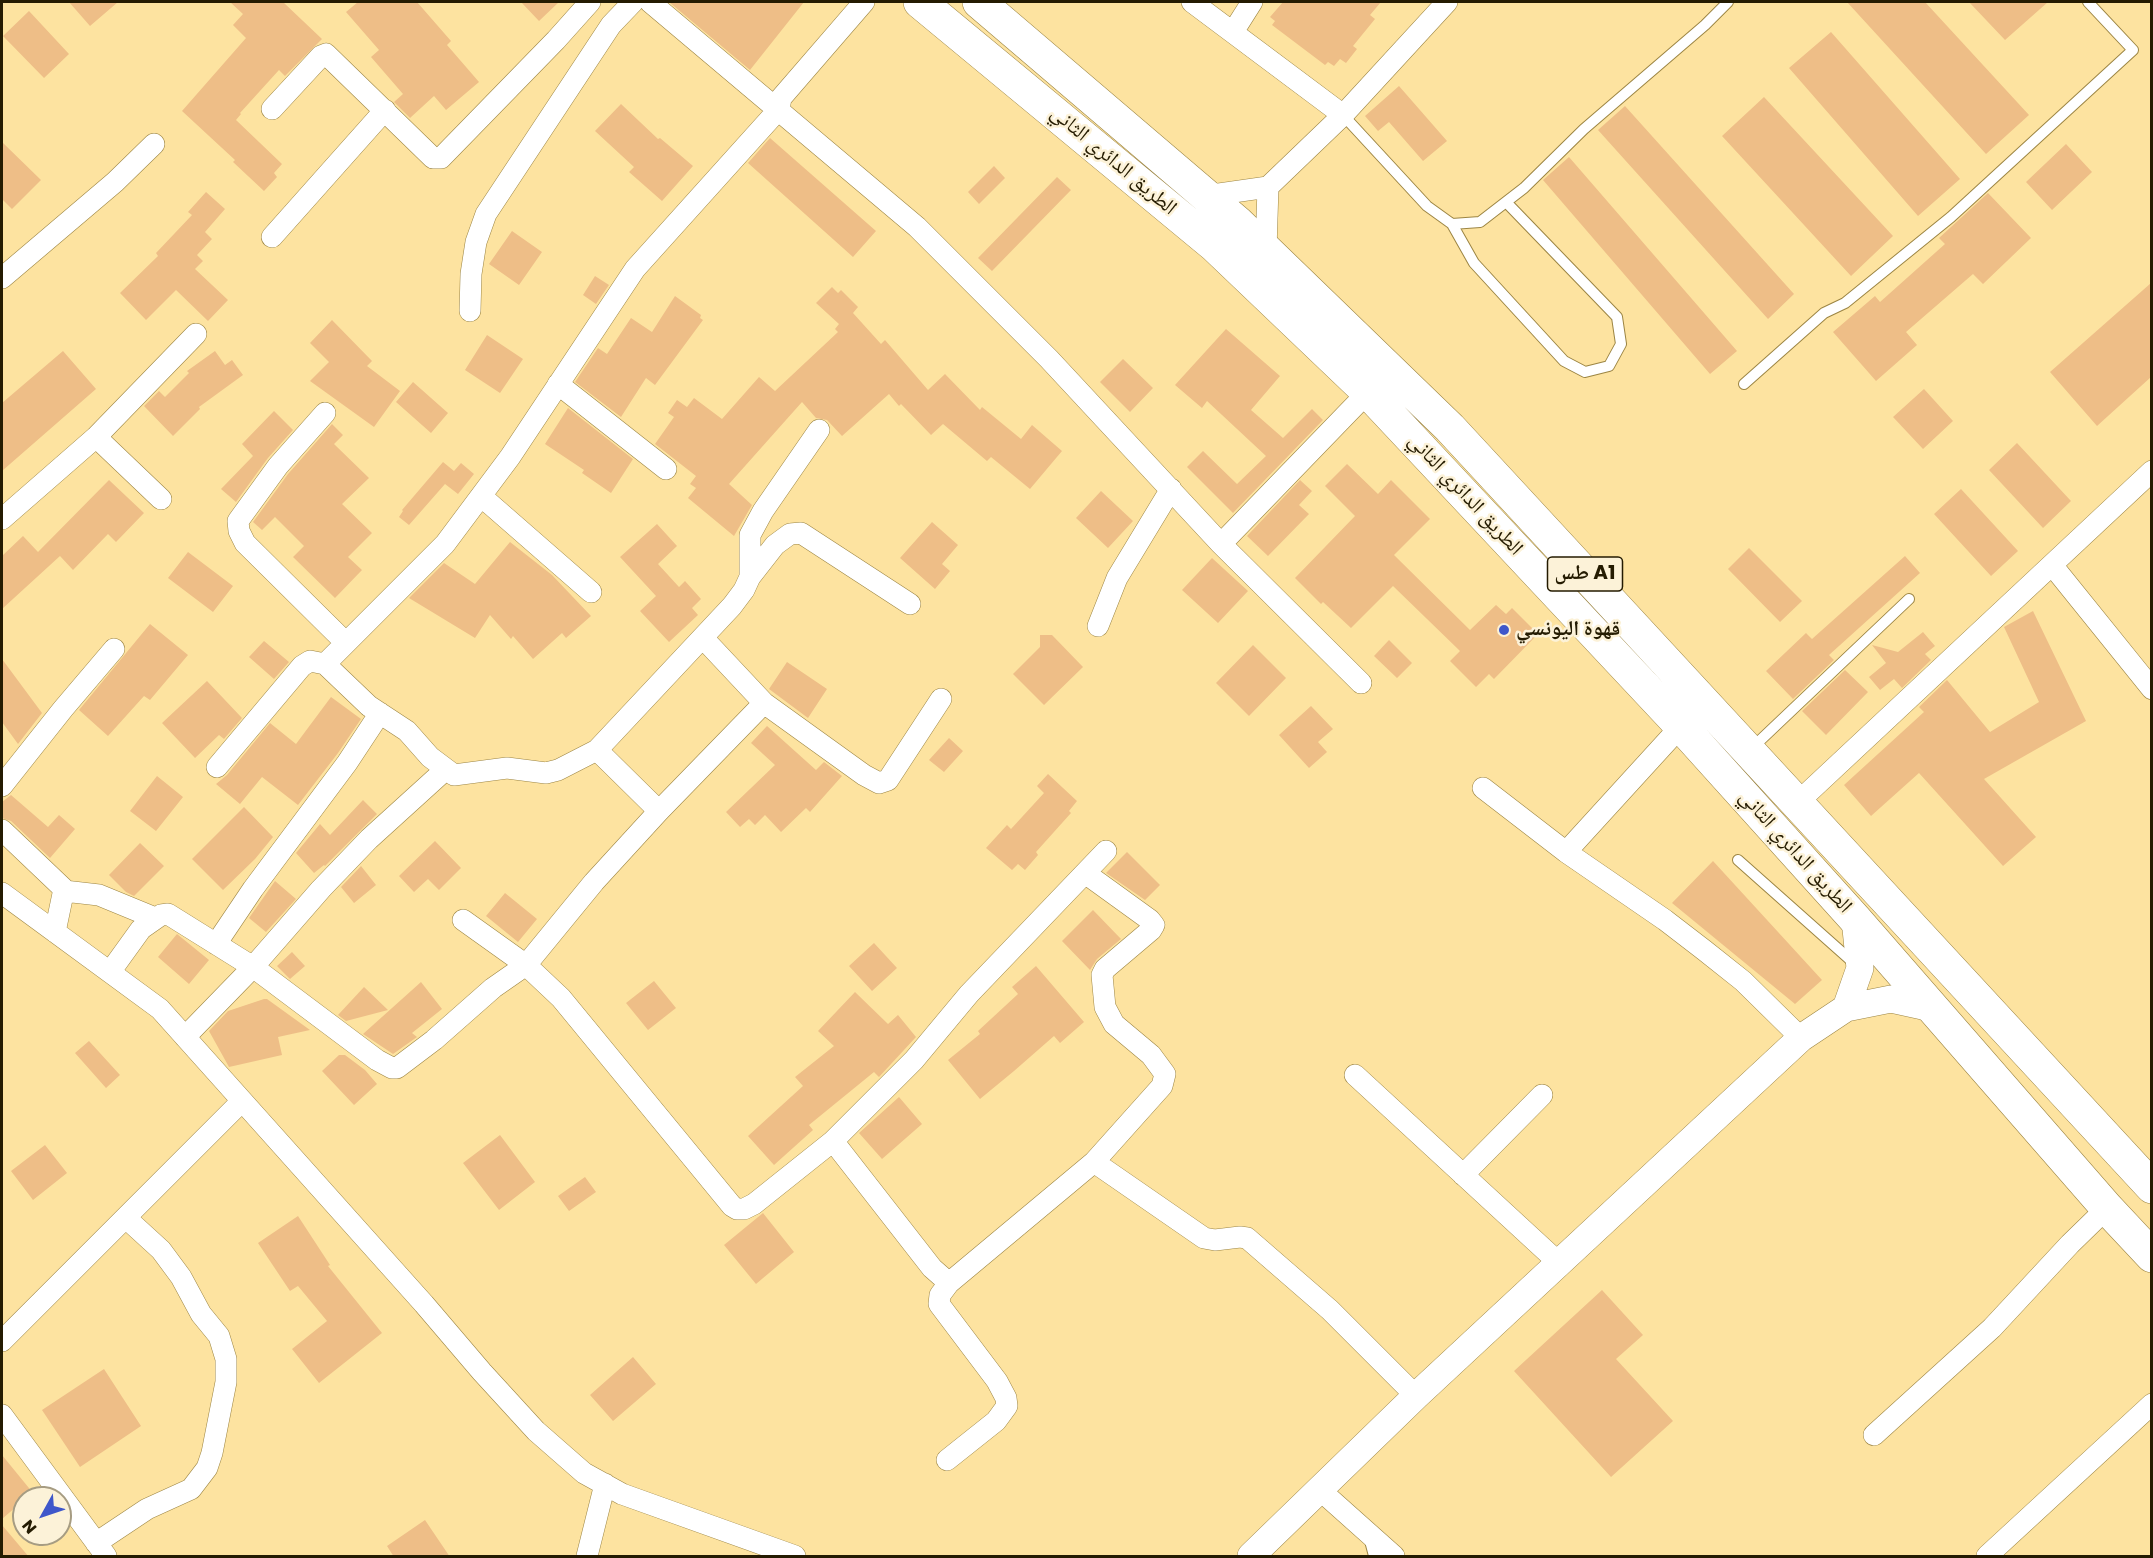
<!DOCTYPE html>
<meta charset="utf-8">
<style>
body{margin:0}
#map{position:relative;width:2153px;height:1558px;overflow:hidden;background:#fde3a0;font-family:Poppins,sans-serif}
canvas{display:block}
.frame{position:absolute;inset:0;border:3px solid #241b01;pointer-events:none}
.north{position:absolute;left:12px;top:1486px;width:60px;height:60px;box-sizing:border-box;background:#fcf2d8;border:2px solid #a69c82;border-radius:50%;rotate:230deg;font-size:16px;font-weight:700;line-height:24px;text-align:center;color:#241b01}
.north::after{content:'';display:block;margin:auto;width:21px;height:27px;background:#3f57ca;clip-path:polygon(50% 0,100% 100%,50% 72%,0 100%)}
</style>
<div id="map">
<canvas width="2153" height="1558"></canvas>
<div class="frame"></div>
<div class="north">N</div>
</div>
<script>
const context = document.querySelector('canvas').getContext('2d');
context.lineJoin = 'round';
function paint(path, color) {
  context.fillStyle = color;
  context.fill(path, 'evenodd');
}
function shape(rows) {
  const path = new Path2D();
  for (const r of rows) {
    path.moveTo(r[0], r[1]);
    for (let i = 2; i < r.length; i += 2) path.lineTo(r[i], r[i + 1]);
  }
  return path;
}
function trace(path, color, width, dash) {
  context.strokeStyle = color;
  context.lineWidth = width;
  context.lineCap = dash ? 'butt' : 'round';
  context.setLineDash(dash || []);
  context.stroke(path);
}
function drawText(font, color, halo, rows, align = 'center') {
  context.font = font + ' Poppins,"Noto Naskh Arabic",sans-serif';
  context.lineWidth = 5;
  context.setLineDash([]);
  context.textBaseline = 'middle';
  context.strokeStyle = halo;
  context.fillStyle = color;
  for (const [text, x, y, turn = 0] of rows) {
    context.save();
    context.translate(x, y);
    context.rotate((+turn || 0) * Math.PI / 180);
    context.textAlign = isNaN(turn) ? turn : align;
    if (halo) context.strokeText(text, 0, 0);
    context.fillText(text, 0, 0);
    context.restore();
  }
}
paint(shape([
 [69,2,118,2,90,26],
 [230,2,283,2,322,39,285,76,279,70,240,113,241,114,236,120,282,164,274,173,277,177,264,191,233,162,235,160,182,111,246,38,233,25,243,14],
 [358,2,417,2,451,41,447,45,479,82,446,110,434,96,410,118,394,102,403,94,371,57,379,50,346,12],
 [521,2,559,2,539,21],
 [669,2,804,2,750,70],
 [1283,2,1381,2,1370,15,1375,19,1353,46,1357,49,1346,63,1340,59,1334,66,1328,62,1325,65,1272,25,1275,21,1270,17],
 [1847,2,1925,2,2029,115,1986,154],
 [1969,2,2048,2,2005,40],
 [29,11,69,54,44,78,3,36],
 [1831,32,1960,179,1918,216,1789,68],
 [1399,86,1447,141,1423,161,1389,122,1378,131,1365,116],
 [1764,97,1893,236,1851,276,1722,136],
 [621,104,658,139,660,138,693,166,662,201,629,172,634,167,595,131],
 [1625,106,1794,294,1768,319,1598,130],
 [770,138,876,231,853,257,748,163],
 [2,142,41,180,12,209,2,199],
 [2066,144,2092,172,2052,210,2026,182],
 [1569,157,1737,351,1710,374,1543,180],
 [994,166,1005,178,979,204,968,192],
 [1057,177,1071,190,992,271,978,258],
 [206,192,225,209,205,232,212,239,197,255,203,261,195,269,228,300,208,321,176,290,146,320,120,293,158,256,156,253,192,215,188,212],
 [1988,193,2031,238,1983,284,1973,274,1906,332,1917,345,1876,381,1833,332,1875,296,1880,302,1945,244,1939,238],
 [512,231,542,252,519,285,489,264],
 [595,276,609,285,596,304,583,295],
 [2151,283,2151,377,2097,426,2050,372],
 [832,287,838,293,841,290,858,307,853,313,881,344,885,340,928,390,945,374,980,410,982,407,1021,439,1032,425,1062,451,1030,489,991,457,987,461,943,424,931,435,901,404,899,406,889,394,842,436,827,420,816,418,802,402,729,484,752,505,734,536,688,498,696,488,690,484,696,476,655,444,674,417,668,413,677,400,687,407,694,398,722,419,759,377,775,391,838,332,835,329,839,324,816,303],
 [675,296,701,315,700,318,703,320,655,385,646,378,621,417,575,382,598,348,607,354,631,318,652,332],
 [332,320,372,361,367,366,400,391,374,427,310,381,329,362,310,343],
 [1226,329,1280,376,1251,410,1283,438,1312,409,1323,420,1233,513,1187,467,1203,451,1237,484,1266,456,1207,401,1202,408,1175,385],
 [487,335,523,359,500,393,465,370],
 [63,351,96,389,2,471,2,403],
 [215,351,225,365,232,360,243,375,199,407,200,409,173,436,144,406,159,391,165,397,189,373,187,371],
 [1123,359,1153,388,1130,412,1100,382],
 [413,382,448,413,431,433,396,402],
 [1924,389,1953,421,1923,449,1893,417],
 [568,408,633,459,611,493,582,473,584,470,545,444],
 [274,411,293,430,268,458,236,502,221,489,253,456,242,444],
 [332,424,343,435,334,444,369,478,342,504,372,533,348,557,362,570,335,598,293,557,304,546,275,517,262,530,253,522,288,474],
 [2017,443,2071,501,2043,528,1989,470],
 [443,462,454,471,461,463,474,474,458,494,445,484,409,525,399,517,403,511,402,510],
 [1347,464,1378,494,1391,480,1430,519,1394,555,1470,630,1496,605,1506,614,1512,608,1538,634,1494,679,1489,674,1476,687,1450,661,1460,651,1393,586,1351,628,1323,602,1321,604,1295,578,1355,516,1325,486],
 [109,480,144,513,116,542,108,534,73,570,60,556,2,609,2,556,23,536,38,552],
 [1300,480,1312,491,1299,505,1309,514,1268,556,1247,536],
 [1961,489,2018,551,1991,576,1934,514],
 [1101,491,1133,521,1108,548,1076,518],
 [932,522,958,545,942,564,950,571,935,589,900,558],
 [657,524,677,546,658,564,679,587,685,581,701,599,692,608,698,615,669,642,640,611,656,596,620,557],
 [510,542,552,575,591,616,566,638,562,633,533,659,513,636,511,639,490,615,475,638,409,598,444,563,475,584],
 [1749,548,1802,601,1780,622,1728,569],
 [188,552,233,586,213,612,168,578],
 [1905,556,1920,573,1829,655,1834,660,1793,699,1766,671,1806,633,1812,639],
 [1212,558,1248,591,1218,623,1182,590],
 [2033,611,2086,721,1984,779,2036,837,2003,866,1919,773,1871,816,1844,785,1924,712,1919,707,1947,680,1990,732,2039,702,2004,627],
 [150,624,188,655,150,700,144,696,108,736,79,710],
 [1923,632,1935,646,1925,654,1931,660,1902,688,1894,679,1880,690,1869,677,1886,663,1872,645,1898,652],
 [1040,635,1052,635,1083,667,1044,705,1013,674,1040,647],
 [1389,640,1412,663,1397,678,1374,656],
 [264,641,289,662,274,679,249,657],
 [1253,645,1286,678,1249,716,1216,683],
 [2,659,42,713,18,744,2,722],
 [787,662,827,689,808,718,769,689],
 [1845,670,1868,692,1826,735,1802,711],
 [207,681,242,718,224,739,219,735,195,758,162,723],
 [331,697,361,719,338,753,298,805,262,777,240,804,216,784,227,775,270,723,296,744],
 [1311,706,1333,729,1318,742,1327,752,1309,768,1279,735],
 [767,726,816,770,824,762,842,776,810,812,806,808,781,832,765,815,755,825,749,819,740,827,726,812,775,765,751,743],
 [949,738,963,751,944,772,929,760],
 [1048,774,1077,801,1069,811,1071,813,1036,852,1038,855,1025,870,1018,864,1012,870,986,848,1007,825,1011,829,1044,793,1037,786],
 [157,776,183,797,156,831,130,811],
 [11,795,48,827,59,815,75,829,50,858,11,821,2,818,2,802],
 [363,800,377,814,325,866,324,865,314,873,296,853,320,824,330,835],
 [244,807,273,837,255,859,223,890,192,859],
 [435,841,461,868,439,890,428,879,414,892,399,876],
 [140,843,164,866,134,896,126,892,109,875],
 [1127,852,1160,885,1145,900,1106,873],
 [1713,861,1822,980,1795,1004,1672,903],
 [361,866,376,885,354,903,341,887],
 [275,881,296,899,266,932,249,918],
 [505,893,537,919,518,942,486,916],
 [1093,910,1121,939,1097,959,1090,970,1062,941],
 [177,934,209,960,189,984,158,957],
 [874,943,897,968,872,991,849,966],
 [292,952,305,966,290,979,277,966],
 [1036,966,1084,1022,1060,1043,1054,1036,1014,1071,980,1099,948,1060,980,1034,978,1031,1018,994,1012,987],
 [654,981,676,1008,648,1030,626,1003],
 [421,982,442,1009,412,1033,417,1037,393,1054,363,1034],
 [364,987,388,1010,346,1021,338,1015],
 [855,992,888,1024,898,1015,916,1037,879,1077,874,1072,809,1125,813,1130,774,1165,748,1136,803,1086,795,1077,834,1046,818,1031],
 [264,999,267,999,310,1030,278,1037,282,1055,229,1067,209,1031,228,1011],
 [89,1041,120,1075,106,1088,75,1053],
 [339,1055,345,1055,365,1070,377,1084,354,1105,322,1071],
 [899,1097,922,1124,882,1159,859,1133],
 [500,1135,535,1182,499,1210,463,1163],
 [45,1145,67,1173,33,1200,11,1171],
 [585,1177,596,1192,569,1211,558,1196],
 [763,1213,794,1252,756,1284,724,1245],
 [298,1216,330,1265,328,1266,382,1333,319,1383,292,1349,327,1321,298,1286,290,1291,258,1243],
 [1602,1290,1643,1335,1616,1359,1673,1421,1611,1477,1514,1371],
 [633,1357,656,1384,613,1421,590,1395],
 [104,1369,141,1426,80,1467,42,1410],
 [2,1455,33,1493,24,1498,24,1500,2,1519],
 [425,1520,450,1557,394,1557,387,1546],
 [2,1525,29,1557,2,1557]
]), '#eebe87');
const service = shape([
 [1343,115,1427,206,1452,224,1480,222,1524,188,1584,129,1705,25,1728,2],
 [1452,224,1474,263,1564,361,1585,372,1609,366,1621,344,1617,317,1506,202],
 [1744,384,1824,313,1845,303,1951,217,2133,50,2088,2],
 [1751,749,1909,599],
 [1738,860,1855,964],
 [1369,1537,1374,1556]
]);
const minor = shape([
 [650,2,917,227,1049,359,1221,544,1361,683],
 [1192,2,1343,115],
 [1233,32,1252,2],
 [272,109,321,56,326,54,433,158,441,158,556,40,590,2],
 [1205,196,1268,187,1343,115,1447,2],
 [272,237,385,110],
 [1266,250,1268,187],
 [2,278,115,182,154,144],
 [470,311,471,274,476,242,486,214,611,25,633,2],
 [558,384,666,469],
 [325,413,278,466,238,521,239,531,245,543,346,643],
 [96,437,161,499],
 [481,496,591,592],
 [2,519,96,437,196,334],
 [1221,544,1368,392],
 [2052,565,2152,689],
 [750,577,750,535,763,511,819,430],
 [1098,626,1117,578,1171,489],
 [703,638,764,703],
 [325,664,445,544,510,457,635,269,779,109,781,98,864,2],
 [597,750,732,606,744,590,750,577,775,545,790,534,801,533,910,604],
 [217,767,302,666,310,661,325,664,369,706,407,731,430,757,454,775,507,768,546,773,558,770,597,750,659,811],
 [2,786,63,709,114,649],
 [1483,788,1566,852,1665,920,1704,950,1743,981,1801,1038],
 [1797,803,2152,471],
 [2,830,64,889,55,932],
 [1566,852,1681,726],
 [1085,873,1150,920,1154,925,1151,930,1105,969,1102,975,1105,1007,1114,1024,1151,1055,1165,1074,1162,1086,1094,1162],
 [64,891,99,895,155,918],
 [2,893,160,1009,424,1304,482,1372,536,1431,584,1473,622,1494,795,1556],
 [463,920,526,965,561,998,732,1206,737,1209,744,1209,754,1204,833,1141,914,1060,969,994,1106,851],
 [216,944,253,889,347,763,380,713],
 [110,972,141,929,161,915,168,914,253,967,377,1060,392,1068,397,1068,434,1040,493,988,526,965,594,882,659,811,764,703,864,775,879,783,888,780,941,699],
 [185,1037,253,967,321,889,369,839,445,770],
 [1355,1075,1559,1263],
 [833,1141,932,1268,949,1283],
 [1463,1175,1542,1095],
 [2,1341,242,1101],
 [2,1415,106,1556],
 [1874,1435,1992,1328,2070,1244,2107,1208],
 [947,1460,996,1421,1007,1406,1006,1398,997,1381,939,1304,940,1295,949,1283,1094,1162,1204,1238,1215,1240,1240,1237,1247,1238,1330,1310,1416,1396],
 [1320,1490,1394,1556],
 [96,1543,147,1509,191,1489,207,1468,212,1453,226,1382,226,1359,219,1336,201,1314,181,1277,161,1250,126,1218],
 [587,1556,605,1484],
 [1987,1556,2152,1404]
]);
const tertiary = shape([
 [1846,1008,1860,968,1855,919],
 [1251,1556,1416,1396,1801,1038,1846,1008,1891,999,1932,1008]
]);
const trunk = shape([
 [920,2,1215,246,1368,392,1681,726,1855,919,2107,1208,2152,1256],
 [979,2,1238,223,1450,428,2152,1187]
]);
trace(service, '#9c8543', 12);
trace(minor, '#9c8543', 22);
trace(tertiary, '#9c8543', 28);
trace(trunk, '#9c8543', 34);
trace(service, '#fff', 10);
trace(minor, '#fff', 21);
trace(tertiary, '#fff', 27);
trace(trunk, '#fff', 33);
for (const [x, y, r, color] of [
 [1504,630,6,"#3f57ca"]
]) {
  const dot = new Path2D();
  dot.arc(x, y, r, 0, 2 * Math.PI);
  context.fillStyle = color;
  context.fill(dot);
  trace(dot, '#fcf2d8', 2);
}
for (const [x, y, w] of [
 [1585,574,75]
]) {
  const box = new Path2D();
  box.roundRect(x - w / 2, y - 17, w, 34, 4.5);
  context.fillStyle = '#fcf2d8';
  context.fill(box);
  trace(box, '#241b01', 1.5);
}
drawText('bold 20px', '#241b01', null, [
 ["طس A1",1585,574]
]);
drawText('21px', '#241b01', '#fcf2d8', [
 ["الطريق الدائري الثاني",1113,161,40],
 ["الطريق الدائري الثاني",1465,495,47],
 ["الطريق الدائري الثاني",1795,852,48]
]);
drawText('bold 21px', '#241b01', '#fcf2d8', [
 ["قهوة اليونسي",1516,630]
], 'left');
</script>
